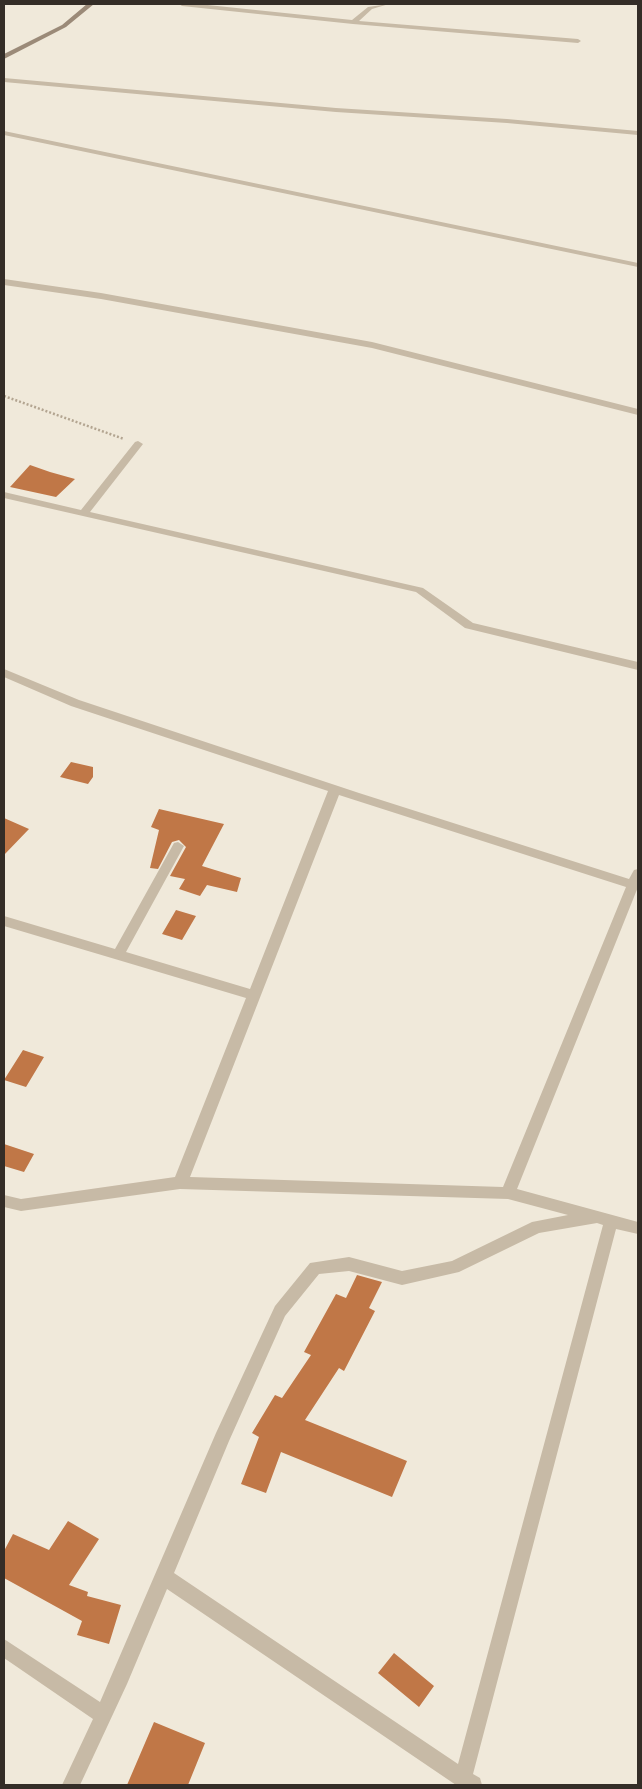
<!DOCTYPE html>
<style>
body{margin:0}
#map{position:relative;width:642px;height:1789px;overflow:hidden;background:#f0e9da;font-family:Karla,sans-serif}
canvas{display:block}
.frame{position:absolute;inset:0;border:5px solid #342d27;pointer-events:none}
</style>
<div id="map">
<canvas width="642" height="1789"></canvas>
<div class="frame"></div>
</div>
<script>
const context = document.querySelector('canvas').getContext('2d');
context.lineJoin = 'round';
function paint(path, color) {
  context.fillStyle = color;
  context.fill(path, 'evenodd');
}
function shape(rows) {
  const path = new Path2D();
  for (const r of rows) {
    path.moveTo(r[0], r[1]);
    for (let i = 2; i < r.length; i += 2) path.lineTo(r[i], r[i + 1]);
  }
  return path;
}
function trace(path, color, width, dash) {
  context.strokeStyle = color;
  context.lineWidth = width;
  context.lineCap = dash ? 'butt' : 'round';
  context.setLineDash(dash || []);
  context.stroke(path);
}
paint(shape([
 [30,465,50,472,75,479,56,497,10,487],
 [71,762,93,767,93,777,88,784,60,777],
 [159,809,224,824,202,866,241,878,237,892,207,885,200,896,179,889,185,879,170,876,186,847,179,840,172,842,158,869,150,868,159,830,151,827],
 [4,818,29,829,4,855],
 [176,910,196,916,182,940,162,934],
 [23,1050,44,1057,26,1087,4,1080],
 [4,1144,34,1154,24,1172,4,1166],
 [357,1275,382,1282,369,1308,375,1311,344,1371,339,1368,305,1420,407,1461,392,1497,281,1452,266,1493,241,1484,259,1437,252,1433,275,1395,282,1398,311,1355,304,1352,336,1294,346,1298],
 [68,1521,99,1539,69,1585,88,1592,87,1596,121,1605,109,1644,77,1635,82,1621,4,1578,4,1551,13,1534,49,1550],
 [394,1653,434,1686,419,1707,378,1673],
 [154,1722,205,1743,188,1785,127,1785]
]), '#c07747');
trace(shape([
 [4,396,124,439]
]), '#b3a591', 2.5, [2, 2]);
paint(shape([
 [179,4,198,4,352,20,368,7,389,4,372,9,359,21,578,39,581,41,578,43,353,24,182,6,179,4],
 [4,78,336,108,507,119,638,131,638,135,507,123,336,112,4,82,4,78],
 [4,131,638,263,638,267,4,135,4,131],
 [4,279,101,293,372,342,638,409,638,415,372,348,101,299,4,285,4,279],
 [138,441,143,444,90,512,423,588,473,623,638,662,638,670,465,628,416,592,4,498,4,492,81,510,135,442,138,441],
 [4,669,79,700,359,793,629,879,634,870,638,869,638,887,517,1189,638,1222,638,1234,616,1229,473,1774,480,1778,482,1785,456,1785,167,1589,127,1684,80,1785,62,1785,93,1719,4,1658,4,1639,100,1702,216,1433,275,1306,310,1263,349,1257,402,1271,452,1261,532,1222,568,1215,508,1199,180,1189,21,1211,4,1207,4,1195,21,1199,175,1177,246,998,4,926,4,916,115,949,174,843,178,842,184,846,126,952,250,989,328,791,71,706,4,677,4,669],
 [339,795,626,887,503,1187,190,1177,339,795],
 [597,1223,603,1225,458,1764,174,1573,229,1441,285,1316,319,1274,349,1271,402,1285,459,1272,539,1233,597,1223]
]), '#c7baa6');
paint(shape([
 [87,4,94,4,66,27,4,59,4,54,62,25,87,4]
]), '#9b8a78');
</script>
